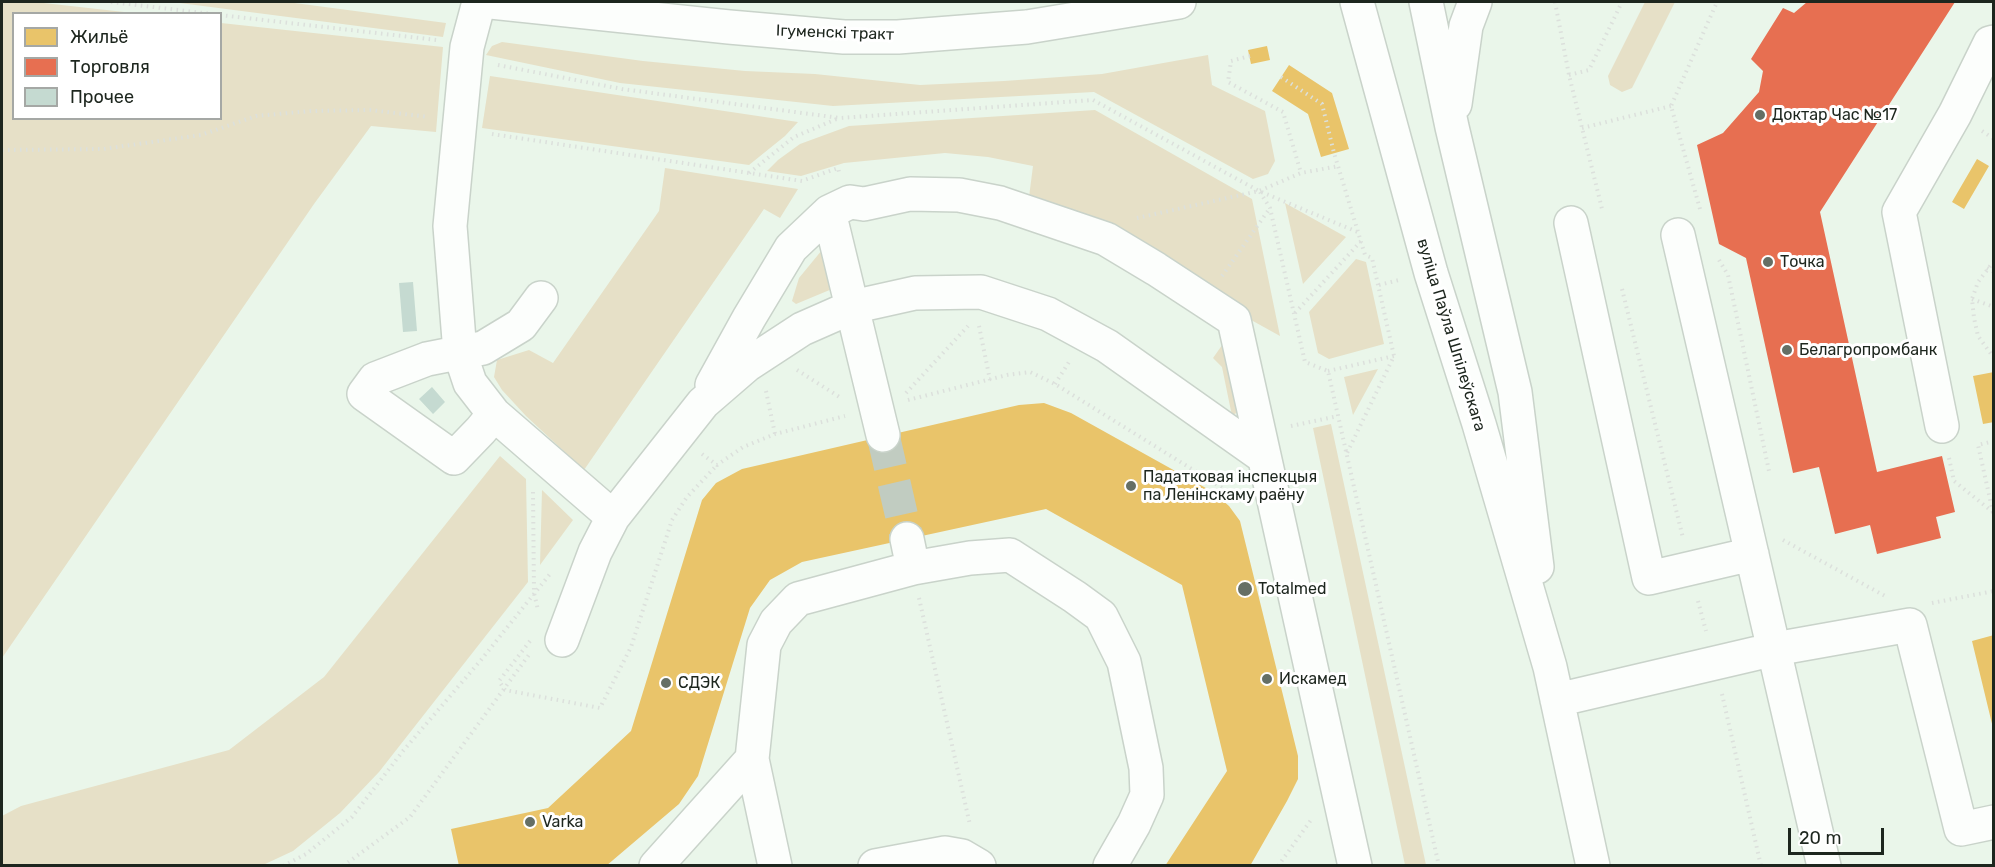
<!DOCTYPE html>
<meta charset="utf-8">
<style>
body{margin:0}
#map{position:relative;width:1995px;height:867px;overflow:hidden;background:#eaf6ea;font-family:Rubik,sans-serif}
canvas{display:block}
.frame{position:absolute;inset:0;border:3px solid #1d261e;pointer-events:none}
.legend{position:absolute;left:12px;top:12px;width:210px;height:108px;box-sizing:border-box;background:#fff;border:2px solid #a5a8a5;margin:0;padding:8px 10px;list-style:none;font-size:18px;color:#1d261e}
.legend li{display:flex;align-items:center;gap:12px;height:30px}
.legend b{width:30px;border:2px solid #a5a8a5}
.scale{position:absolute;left:1788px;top:828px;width:96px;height:27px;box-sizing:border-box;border:3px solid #1d261e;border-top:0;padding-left:8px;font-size:18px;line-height:21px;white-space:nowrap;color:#1d261e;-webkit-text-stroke:4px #fff;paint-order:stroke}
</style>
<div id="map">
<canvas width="1995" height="867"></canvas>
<div class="frame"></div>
<ul class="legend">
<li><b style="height:16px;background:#e9c46a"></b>Жильё</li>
<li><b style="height:16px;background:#e76f51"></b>Торговля</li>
<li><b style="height:16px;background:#c5dad1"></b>Прочее</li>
</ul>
<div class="scale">20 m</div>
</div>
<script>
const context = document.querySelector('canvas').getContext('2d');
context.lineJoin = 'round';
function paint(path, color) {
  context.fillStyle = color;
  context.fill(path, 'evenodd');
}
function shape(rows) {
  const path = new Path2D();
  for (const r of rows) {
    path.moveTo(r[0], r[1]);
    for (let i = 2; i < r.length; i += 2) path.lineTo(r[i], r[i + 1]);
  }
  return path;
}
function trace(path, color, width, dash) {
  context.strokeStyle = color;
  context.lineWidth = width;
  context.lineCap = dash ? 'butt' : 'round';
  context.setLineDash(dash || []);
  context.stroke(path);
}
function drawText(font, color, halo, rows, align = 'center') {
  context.font = font + ' Rubik,sans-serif';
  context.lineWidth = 6;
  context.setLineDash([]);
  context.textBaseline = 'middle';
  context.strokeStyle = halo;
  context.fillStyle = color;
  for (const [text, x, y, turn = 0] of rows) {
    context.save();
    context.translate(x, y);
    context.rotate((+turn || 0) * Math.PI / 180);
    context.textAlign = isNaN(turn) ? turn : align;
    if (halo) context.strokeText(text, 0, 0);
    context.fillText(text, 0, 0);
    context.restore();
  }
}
paint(shape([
 [2,2,35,2,133,13,14,14,14,118,220,118,221,23,443,47,436,132,371,126,314,204,2,658],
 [172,2,287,2,446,23,443,37],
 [1645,2,1675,2,1632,88,1622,92,1610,85,1608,76],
 [502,42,643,61,745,71,815,74,920,85,1004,81,1102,74,1208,55,1212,85,1265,111,1275,161,1268,174,1253,179,1094,92,833,106,620,83,486,55,492,46],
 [490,76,798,122,785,136,749,165,482,128],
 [1095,110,1252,199,1280,336,1029,197,1033,166,988,157,945,153,844,163,801,176,767,171,778,160,800,144,849,126],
 [665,168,798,189,780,218,764,209,584,470,526,416,502,390,494,377,497,360,529,350,553,363,659,211],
 [1285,203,1346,237,1303,284],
 [822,250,832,289,796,304,792,301,799,278],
 [1356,259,1366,262,1384,344,1329,359,1318,353,1309,312],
 [1225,341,1243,408,1232,416,1222,367,1213,358],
 [1378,369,1353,415,1344,377],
 [1331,424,1426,865,1405,865,1313,428],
 [500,456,526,479,528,582,379,772,340,813,293,851,263,865,2,865,2,816,21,806,229,750,324,677],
 [542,490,573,520,540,565]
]), '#e6e0c7');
paint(shape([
 [1267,46,1270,60,1251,64,1248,50],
 [1289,65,1332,93,1349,149,1321,157,1308,114,1272,91],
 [1977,159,1989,166,1964,209,1952,202],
 [1994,372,1994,422,1983,424,1973,376],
 [1044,403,1071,413,1213,492,1229,506,1240,521,1298,756,1298,779,1287,801,1250,866,1165,866,1227,771,1182,585,1046,509,802,562,770,580,750,608,698,776,679,804,606,866,459,866,451,829,548,808,631,731,702,500,716,483,742,469,1019,405],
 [1994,635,1994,728,1993,728,1972,641]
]), '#e9c46a');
paint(shape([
 [1807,2,1955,2,1820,212,1877,472,1942,456,1955,512,1936,517,1941,538,1877,554,1870,525,1835,534,1819,467,1793,473,1746,258,1719,244,1697,145,1723,133,1759,92,1763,71,1751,59,1783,8,1794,13]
]), '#e76f51');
paint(shape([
 [413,282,417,331,403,332,399,283],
 [432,387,445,402,433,414,419,399]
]), '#c5dad1');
trace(shape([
 [883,435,907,539]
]), '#c1ccc1', 33, [33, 16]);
const minor = shape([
 [479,2,467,47,450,226,460,353,470,383,494,414,613,517,703,403,747,365,802,329,852,307,915,293,981,292,1048,314,1107,346,1264,457],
 [1357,2,1431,273,1479,424,1550,667,1593,866],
 [1426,2,1452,127,1515,392,1537,567],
 [1455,104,1466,26,1475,2],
 [829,212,883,435],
 [1571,223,1649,578,1752,554],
 [1678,235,1824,866],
 [712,385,749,318,791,248,829,212,850,202,864,204,910,194,959,195,1000,203,1106,239,1156,269,1234,320,1355,866],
 [494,414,481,430,454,458,364,394,375,379,427,359,483,348,521,325,541,298],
 [1942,426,1899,212,1955,114,1990,43,1994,42],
 [907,539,913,568],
 [562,640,595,552,613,517],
 [1557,700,1775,649,1910,625,1961,829,1994,822],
 [752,759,775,866],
 [656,866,752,759,764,645,776,622,798,599,913,568,970,558,1010,555,1075,597,1101,616,1124,662,1146,768,1147,795,1134,824,1110,866],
 [875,866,945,853,962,856,979,866]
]);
const major = shape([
 [491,2,729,27,844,37,898,37,1027,27,1179,2]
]);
trace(minor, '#c9d3ca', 36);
trace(major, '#c9d3ca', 36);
trace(shape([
 [111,2,212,14],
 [1555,2,1569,75,1602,209],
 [220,15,437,40],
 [1250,56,1231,61,1228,82,1283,112,1301,173],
 [498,65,622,89,840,118,1093,100,1259,191,1360,233],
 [1569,75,1589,70,1622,2],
 [1281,77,1322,104,1334,153,1365,255,1372,258,1394,356,1347,453],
 [1582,128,1671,106],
 [1982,131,1994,139],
 [492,134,802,181,838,168,839,172],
 [2,150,103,149,201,135,256,116,311,111,370,110,429,117],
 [749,173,794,137,839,118],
 [1260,192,1270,208,1305,362,1328,371,1439,866],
 [1700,209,1671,106,1717,2],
 [1137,218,1259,191,1301,173,1339,166],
 [1719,260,1728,275,1769,471],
 [1994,261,1978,282,1972,299,1974,318,1978,336,1994,358],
 [1987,268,1994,272],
 [1222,276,1270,208],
 [1379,285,1399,280],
 [1622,289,1683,538],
 [1972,299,1994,307],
 [1295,313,1362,240],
 [979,326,990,380],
 [797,370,841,398],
 [1328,371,1394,356],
 [1055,384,1069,362],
 [766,391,775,434],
 [906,393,968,326],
 [908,400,1007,375,1030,372,1055,384,1240,499],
 [1291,426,1338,416],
 [1994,441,1978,445,1994,517],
 [702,454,717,465,743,447,775,434,845,416],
 [1949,458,1954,481,1994,513],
 [533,492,534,593,538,610],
 [1783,540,1885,596],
 [919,598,970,825],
 [1698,601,1706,631],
 [1932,603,1994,591],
 [530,641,499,681,505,690,600,708,631,647,672,520,687,497,717,465],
 [1722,694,1761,866],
 [283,866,306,854,352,817,403,751,481,660,550,574],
 [343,866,410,817,531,652],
 [1278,866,1311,820]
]), '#dce0dc', 4, [1.5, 4.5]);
trace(minor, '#fcfefc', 33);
trace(major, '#fcfefc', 33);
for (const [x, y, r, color] of [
 [1760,115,6,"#656f65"],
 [1768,262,6,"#656f65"],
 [1787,350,6,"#656f65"],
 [1131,486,6,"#656f65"],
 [1245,589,8,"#656f65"],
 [1267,679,6,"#656f65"],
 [666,683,6,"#656f65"],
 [530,822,6,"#656f65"]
]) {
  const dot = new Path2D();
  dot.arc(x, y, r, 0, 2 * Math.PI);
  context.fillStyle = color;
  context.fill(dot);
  trace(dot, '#fff', 2);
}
drawText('16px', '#1d261e', '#fff', [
 ["Ігуменскі тракт",835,33,2],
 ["вуліца Паўла Шпілеўскага",1451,335,73]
]);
drawText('16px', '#1d261e', '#fff', [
 ["Доктар Час №17",1772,115],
 ["Точка",1780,262],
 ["Белагропромбанк",1799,350],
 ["Падатковая інспекцыя",1143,477],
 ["па Ленінскаму раёну",1143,495],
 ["Totalmed",1258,589],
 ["Искамед",1279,679],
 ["СДЭК",678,683],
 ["Varka",542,822]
], 'left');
</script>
